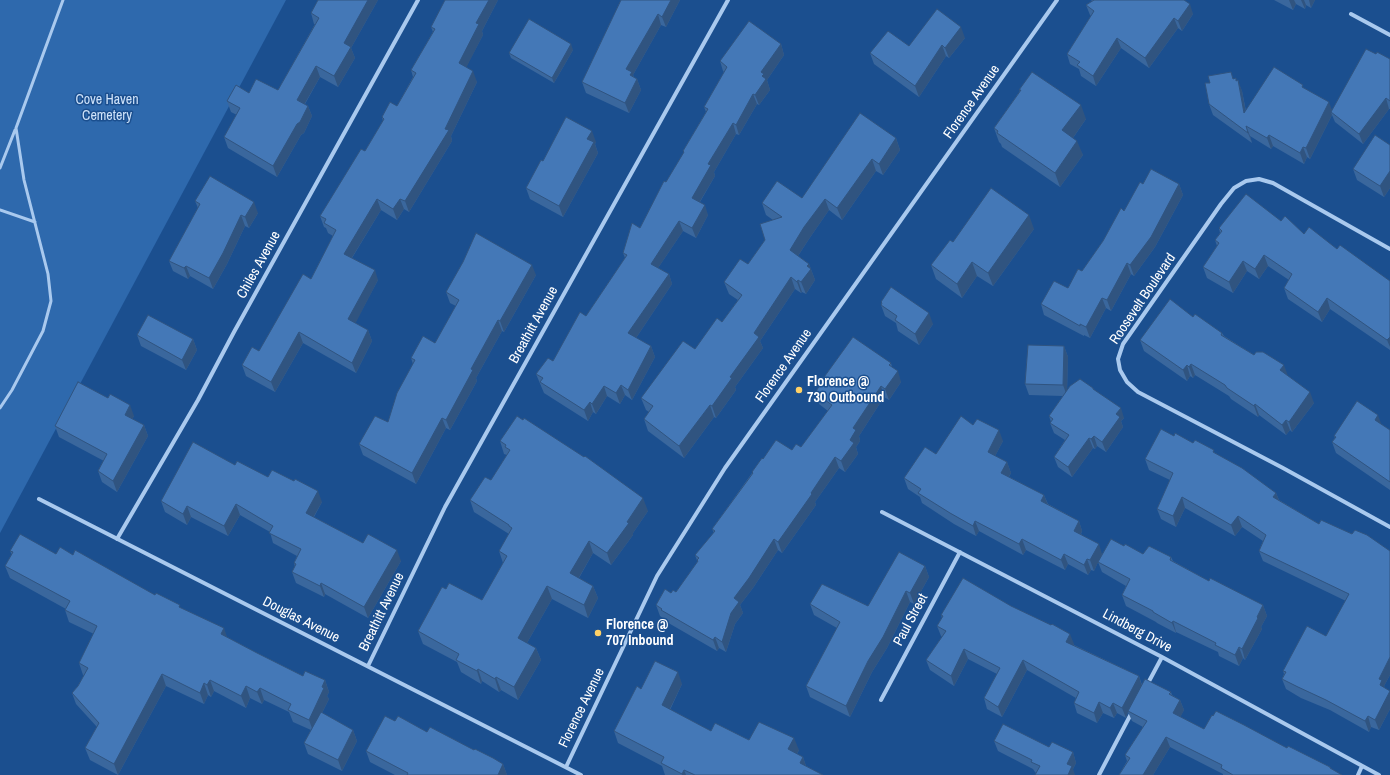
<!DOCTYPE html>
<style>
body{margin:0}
canvas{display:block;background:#1b4f8f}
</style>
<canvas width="1390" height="775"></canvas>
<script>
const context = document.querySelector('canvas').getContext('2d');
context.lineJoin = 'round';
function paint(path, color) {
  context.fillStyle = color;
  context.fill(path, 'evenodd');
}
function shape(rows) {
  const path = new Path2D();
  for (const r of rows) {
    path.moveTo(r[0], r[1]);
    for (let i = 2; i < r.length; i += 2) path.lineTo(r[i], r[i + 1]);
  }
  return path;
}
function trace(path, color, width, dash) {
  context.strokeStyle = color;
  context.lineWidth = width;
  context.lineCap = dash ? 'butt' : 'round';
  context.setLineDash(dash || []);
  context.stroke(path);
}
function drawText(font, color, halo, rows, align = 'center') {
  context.font = font + ' "Archivo Narrow",sans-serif';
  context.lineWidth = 3;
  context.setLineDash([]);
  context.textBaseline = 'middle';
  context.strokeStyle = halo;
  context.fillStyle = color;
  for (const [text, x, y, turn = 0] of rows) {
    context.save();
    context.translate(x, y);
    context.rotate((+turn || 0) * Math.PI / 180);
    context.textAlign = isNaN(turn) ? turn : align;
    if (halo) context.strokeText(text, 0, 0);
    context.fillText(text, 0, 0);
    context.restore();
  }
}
paint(shape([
 [0,0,286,0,0,533]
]), '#2e69ad');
trace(shape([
 [0,168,15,130],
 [0,210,35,222],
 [0,408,12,390,43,331,51,301,48,274,24,180,16,128,63,0]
]), '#a9c9ee', 3);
trace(shape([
 [1351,14,1390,35],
 [1390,249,1273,183,1259,179,1246,181,1234,188,1221,204,1123,344,1118,359,1120,370,1127,382,1138,392,1283,468,1390,527],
 [39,499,581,775],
 [882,512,1162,657,1379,775],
 [117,539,198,400,234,332,418,0],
 [368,666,445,507,728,0],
 [1147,685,1162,657],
 [881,700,960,552],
 [566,767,657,576,725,468,1057,0],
 [1099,775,1132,712],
 [1358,775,1362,766]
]), '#a9c9ee', 4);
paint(shape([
 [318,0,378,0,351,48,355,58,338,87,320,77,305,104,308,106,312,116,304,133,301,135,277,177,228,148,224,137,237,115,231,112,227,101,249,93,278,90,315,24,314,24,311,13],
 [498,0,482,31,483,35,466,67,477,82,451,136,452,141,409,212,404,209,397,220,381,210,352,258,378,280,355,323,368,330,372,341,356,373,303,343,275,392,246,376,242,365,259,351,311,279,333,236,328,233,326,228,324,227,320,216,365,151,383,121,382,117,397,106,413,77,411,70,433,32,431,27],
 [621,0,680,0,666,27,661,25,633,75,634,77,637,79,641,90,629,113,586,93,582,82],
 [1091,0,1184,0,1193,14,1182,31,1178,28,1149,68,1121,48,1096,86,1081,76,1079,69,1070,64,1067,54,1091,16,1090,15,1086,5,1092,1],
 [1274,0,1315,0,1311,8,1306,5,1305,9,1296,4,1293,10],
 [965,38,949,58,946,56,919,97,874,64,870,53,909,46],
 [781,44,784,55,767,80,770,90,759,105,757,104,739,135,736,134,714,172,715,176,700,202,708,215,696,238,683,231,658,268,669,274,672,284,636,338,651,346,655,357,632,400,625,395,620,404,607,396,596,414,593,412,588,421,544,393,536,374,553,361,586,316,625,258,623,253,640,228,666,182,684,153,683,151,706,112,704,107,724,72,723,71,720,61],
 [573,50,554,83,511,58,509,53],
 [1376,54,1390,59,1390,109,1389,109,1363,144,1335,122,1332,115,1310,159,1307,157,1304,164,1273,146,1271,149,1250,136,1252,143,1213,115,1209,104,1234,79,1237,81,1242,91,1246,111,1304,88,1332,110],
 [1019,90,1086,119,1073,138,1083,155,1060,187,1002,147,1001,144,999,142,994,128,1020,91],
 [896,138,900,150,883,175,876,171,842,220,829,210,809,239,798,256,809,264,815,280,806,294,802,292,801,293,795,289,760,341,763,348,735,387,736,390,716,418,714,417,684,458,648,431,644,419,649,412,646,410,641,398,695,349,722,322,738,300,729,294,724,282,748,264,765,240,773,220,766,215,762,203,802,198],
 [596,142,595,144,598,153,563,217,530,199,526,188,543,161],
 [1390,145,1390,188,1384,197,1357,180,1353,169],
 [1143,184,1179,184,1183,195,1155,247,1134,276,1131,274,1111,311,1106,308,1090,338,1084,335,1084,336,1044,315,1041,304,1068,288,1082,271],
 [195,201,258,213,249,228,245,226,227,264,213,289,190,276,188,279,173,271,169,261,198,208],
 [1281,221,1304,234,1337,249,1390,281,1390,350,1330,309,1322,322,1288,299,1284,288,1289,280,1268,266,1259,279,1247,271,1233,293,1207,278,1203,267,1217,246,1215,240,1220,233,1219,228],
 [1034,229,993,286,977,276,962,298,936,279,931,265,953,242],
 [536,275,504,332,502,331,476,378,477,381,450,430,446,428,416,484,363,455,359,444,388,422,413,364,411,358,435,343,456,306,450,303,446,292],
 [881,302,933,324,919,345,898,331,896,323,885,316,881,305],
 [1193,317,1222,333,1224,336,1287,376,1314,403,1292,432,1290,430,1286,435,1259,415,1258,417,1231,399,1229,396,1195,375,1193,378,1190,376,1187,381,1144,351,1140,340],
 [137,335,193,339,197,350,186,370,141,346],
 [1064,346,1068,357,1067,390,1093,388,1094,390,1124,418,1121,421,1123,427,1106,452,1097,446,1095,449,1093,448,1072,477,1058,467,1054,457,1065,440,1054,433,1050,423,1051,422,1049,416,1063,396,1029,395,1025,384],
 [891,363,892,367,901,382,889,400,884,397,859,436,860,441,856,447,858,454,845,472,839,468,815,502,816,505,782,553,778,550,753,588,740,605,743,613,735,624,726,652,719,648,717,651,665,621,664,619,660,616,656,605,671,593,676,592,698,563,695,555,714,533,712,529,752,473,752,472,763,459,801,447,828,411,819,404,815,393,823,381,822,380],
 [134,416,132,419,144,425,148,436,117,492,102,482,98,471,104,461,59,437,55,426],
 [1381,424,1390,430,1390,490,1336,453,1332,442,1335,438,1334,436],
 [973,425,1003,441,995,456,1007,462,1011,473,1009,477,1044,495,1048,504,1079,521,1082,531,1081,534,1102,554,1124,546,1143,554,1171,557,1173,561,1209,581,1263,605,1267,616,1261,627,1262,629,1245,660,1243,658,1239,666,1219,656,1218,652,1176,632,1176,633,1157,623,1156,622,1126,606,1122,595,1126,586,1102,572,1098,562,1094,571,1091,570,1088,575,1068,564,1065,570,1026,550,1023,555,979,531,976,536,954,524,922,503,920,497,908,489,904,478],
 [1174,436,1193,443,1215,453,1276,493,1279,500,1319,524,1352,534,1390,551,1390,675,1384,686,1385,688,1390,691,1390,709,1379,730,1371,727,1369,732,1330,710,1301,698,1286,689,1282,679,1284,674,1283,671,1326,636,1346,601,1263,561,1259,551,1263,541,1242,527,1235,536,1185,508,1176,527,1161,519,1157,509,1170,480,1149,470,1145,459],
 [500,441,648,511,633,533,633,535,611,565,593,553,579,578,593,586,598,598,588,618,552,599,527,643,536,648,541,660,518,700,501,690,499,692,482,681,481,684,461,672,457,662,423,644,418,631,446,589,482,600,503,563,499,551,509,534,474,512,470,500,491,480,507,455,504,454],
 [235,465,268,477,322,502,314,517,363,543,401,561,368,618,325,594,324,597,296,583,292,572,295,567,294,563,297,556,273,543,270,532,240,515,228,536,191,517,187,525,165,512,161,501],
 [10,551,56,554,73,555,181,608,227,637,257,653,303,676,325,680,329,692,327,696,329,699,322,713,353,730,357,741,342,771,308,754,304,743,311,730,293,722,289,712,264,700,262,704,250,698,246,708,214,691,211,697,208,695,204,704,166,686,118,775,90,760,85,748,97,727,76,704,72,693,78,686,84,675,83,675,79,663,94,634,69,622,65,610,66,609,10,578,5,566,12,555],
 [925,566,929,577,914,604,910,602,887,648,872,672,850,717,810,697,806,686,837,628,814,615,810,604,868,606],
 [941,615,1074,644,1074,645,1139,676,1142,685,1171,692,1172,695,1180,700,1184,710,1180,717,1204,729,1287,748,1330,767,1331,769,1342,775,1223,775,1223,774,1170,747,1153,775,1119,775,1127,761,1125,755,1143,727,1132,721,1128,712,1126,718,1117,713,1114,718,1103,713,1097,723,1077,713,1074,703,1076,698,1027,670,1002,717,987,709,984,698,997,674,968,659,954,686,930,670,926,660,942,637,941,636,937,626,942,618],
 [682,684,670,710,711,731,799,750,797,754,803,757,806,766,823,775,665,775,662,766,618,743,614,731,641,689],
 [395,721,427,732,474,750,503,764,507,775,395,775,370,762,366,751],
 [994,741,1049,747,1073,752,1076,763,1073,769,1036,773,1035,772,1033,769,998,751]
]), '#3a679d');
paint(shape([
 [368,0,378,0,351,48,355,58,338,87,334,76,344,43],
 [489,0,498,0,482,31,483,35,463,74,459,63,476,23],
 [671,0,680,0,666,27,662,17],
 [1289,0,1294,0,1296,4,1293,10],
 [1301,0,1304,0,1306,5,1305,9],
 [1309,0,1315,0,1311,8],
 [1190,4,1193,14,1182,31,1178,21],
 [658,14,661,25,633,75,635,82,637,79,641,90,629,113,625,103,626,69],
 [1174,18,1178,28,1149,68,1145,58],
 [961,27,965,38,949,58,945,48],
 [1117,38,1121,48,1096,86,1093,76],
 [571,44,573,50,554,83,552,78],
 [781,44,784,55,767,80,770,90,759,105,755,95,761,72],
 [942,45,946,56,919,97,915,86],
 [316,66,320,77,301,110,297,100],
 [473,71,477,82,451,136,452,141,409,212,405,201,445,129],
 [1238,80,1242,91,1248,124,1244,113],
 [753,94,757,104,739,135,736,125],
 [1386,98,1389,109,1363,144,1359,134],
 [1329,102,1333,113,1331,112,1332,115,1310,159,1306,148],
 [1081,105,1086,119,1068,145,1062,130],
 [308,106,312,116,304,133,301,135,277,177,273,166,297,124],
 [733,123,736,134,714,172,715,176,696,208,692,198,708,164],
 [1246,126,1250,136,1252,143,1248,133],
 [592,131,596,142,595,144,598,153,563,217,559,206,587,139],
 [1269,135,1273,146,1271,149,1267,138],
 [896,138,900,150,883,175,879,164],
 [1077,141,1083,155,1060,187,1055,173],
 [1303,147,1307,157,1304,164,1300,153],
 [872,159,876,171,842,220,837,208],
 [1390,171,1390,188,1384,197,1380,186],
 [1179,184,1183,195,1155,247,1134,276,1130,265],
 [377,199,381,210,348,264,344,254],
 [400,199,404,209,397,220,393,209],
 [825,199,829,210,809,239,794,262,790,250,804,227],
 [254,202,258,213,249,228,245,217],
 [705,205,708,215,696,238,692,228],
 [241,215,245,226,227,264,213,289,209,278],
 [1029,215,1034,229,993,286,988,273],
 [679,221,683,231,654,274,651,264],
 [1264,255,1268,266,1259,279,1255,269],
 [1243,261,1247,271,1233,293,1229,282],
 [972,262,977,276,962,298,957,284],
 [1127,263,1131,274,1111,311,1107,300],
 [809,264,815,280,806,294,801,282,807,266],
 [532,265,536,275,504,332,500,321],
 [186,266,190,276,188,279,184,268],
 [375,270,378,280,352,330,348,319],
 [669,274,672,284,632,344,628,333],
 [791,277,795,289,760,341,763,348,735,387,736,390,716,418,712,406,730,377,754,333],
 [798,280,802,292,801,293,797,282],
 [1102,298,1106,308,1090,338,1086,327],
 [1327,298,1330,309,1322,322,1318,312],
 [929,313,933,324,919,345,915,334],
 [498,320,502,331,476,378,477,381,450,430,446,420,471,369],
 [368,330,372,341,356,373,352,363],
 [299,332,303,343,275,392,271,382],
 [1390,337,1390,347,1387,340],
 [193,339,197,350,186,370,182,360],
 [651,346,655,357,632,400,628,390],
 [1064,346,1068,357,1067,396,1063,385],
 [1191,364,1195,375,1193,378,1189,367],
 [1187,365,1190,376,1187,381,1183,370],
 [1284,365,1288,376,1280,370],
 [898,371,901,382,889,400,885,389],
 [621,385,625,395,620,404,616,393],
 [604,386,607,396,596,414,592,404],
 [881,386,884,397,859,436,860,441,856,447,858,454,845,472,841,461,850,440,853,428],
 [1310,392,1314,403,1292,432,1289,422],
 [590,402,593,412,588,421,584,410],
 [1255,404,1259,415,1258,417,1254,406],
 [130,405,134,416,129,426,125,415],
 [710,405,714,417,684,458,679,446],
 [1121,408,1124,418,1121,421,1123,427,1106,452,1102,442,1116,414],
 [1378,415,1382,426,1375,420],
 [442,418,446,428,416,484,412,473],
 [1286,420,1290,430,1286,435,1282,425],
 [144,425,148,436,117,492,113,481],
 [999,430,1003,441,992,462,988,452],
 [1094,436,1097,446,1095,449,1091,439],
 [1089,438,1093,448,1072,477,1068,467],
 [835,457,839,468,815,502,816,505,782,553,778,542,811,493],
 [1007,462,1011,473,1005,483,1001,473],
 [318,491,322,502,310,523,306,513],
 [1276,493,1280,503,1273,497],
 [1044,495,1048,505,1041,501],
 [1182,497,1185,508,1176,527,1173,516],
 [643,498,648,511,633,533,633,535,611,565,607,553],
 [236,504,240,515,228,536,224,526],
 [187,506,191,517,187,525,183,514],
 [1238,516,1242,527,1235,536,1231,525],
 [975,521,979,531,976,536,973,526],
 [1079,521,1082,531,1077,541,1074,531],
 [774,539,778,550,753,588,740,605,743,613,735,624,726,652,722,642,734,598],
 [1022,539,1026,550,1023,555,1019,544],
 [589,541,593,553,574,586,570,573],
 [1099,544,1102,554,1094,571,1090,560],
 [397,550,401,561,368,618,364,607],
 [1064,554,1068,564,1065,570,1061,560],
 [1087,559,1091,570,1088,575,1084,565],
 [925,566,929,577,914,604,910,593],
 [321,583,325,594,324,597,320,586],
 [547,586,552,599,523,650,518,638],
 [593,586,598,598,588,618,584,605],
 [906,591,910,602,887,648,872,672,850,717,846,706,868,661],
 [1263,605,1267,616,1261,627,1262,629,1245,660,1242,649],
 [1173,621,1176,632,1176,633,1172,623],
 [224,628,228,640,221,634],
 [1070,634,1074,644,1070,652,1066,642],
 [715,637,719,648,717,651,713,640],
 [1239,647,1243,658,1239,666,1235,655],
 [536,648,541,660,518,700,514,687],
 [964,649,968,659,954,686,951,676],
 [1390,657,1390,675,1384,686,1386,691,1380,685,1379,679],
 [1023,660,1027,670,1002,717,998,707],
 [478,669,482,681,481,684,477,671],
 [678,672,682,684,666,717,662,705],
 [162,674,166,686,118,775,114,764],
 [1139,676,1142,687,1128,711,1128,712,1126,718,1122,708],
 [496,677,501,690,499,692,495,679],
 [210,680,214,691,211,697,207,685],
 [325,680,329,692,327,696,329,699,313,731,309,720],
 [204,683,208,695,204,704,200,693],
 [246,686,250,698,246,708,241,696],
 [260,688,264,700,262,704,257,692],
 [1390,691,1390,709,1379,730,1375,720],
 [1180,700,1184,710,1177,724,1173,713],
 [1099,702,1103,713,1097,723,1094,713],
 [1113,703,1117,713,1114,718,1110,708],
 [1368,716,1371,727,1369,732,1365,721],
 [353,730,357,741,342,771,338,760],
 [1166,737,1170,747,1153,775,1143,775],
 [794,738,799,750,793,761,788,749],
 [1073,752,1076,763,1073,769,1075,775,1068,775,1067,764],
 [803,757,807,769,800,763],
 [503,764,507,775,498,775],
 [684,770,686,775,682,775,682,774]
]), '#305480');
const building = shape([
 [318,0,368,0,344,43,351,47,334,76,316,66,297,100,308,106,300,122,297,124,273,166,224,137,240,108,227,101,236,85,249,93,256,79,278,90,319,18,311,13,318,0],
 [445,0,489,0,476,23,479,24,459,63,473,71,445,129,449,130,405,201,400,199,393,209,377,199,344,254,375,270,348,319,368,330,352,363,299,332,271,382,242,365,252,347,259,351,303,274,311,279,336,230,324,223,326,219,320,216,361,149,365,151,384,119,382,117,390,102,397,106,416,73,411,70,435,29,431,27,445,0],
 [621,0,671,0,662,17,658,14,626,69,632,72,630,75,637,79,625,103,582,82,621,0],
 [1094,0,1184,0,1190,4,1178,21,1174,18,1145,58,1117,38,1093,76,1077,65,1080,62,1067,54,1094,11,1086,5,1094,0],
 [937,9,961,27,945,48,942,45,915,86,870,53,888,31,909,46,937,9],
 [529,19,571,44,552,78,509,53,529,19],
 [749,21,781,44,761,72,764,74,762,76,766,79,755,95,753,94,736,125,733,123,708,164,711,165,692,198,705,205,692,228,679,221,651,264,669,274,628,333,651,346,628,390,621,385,616,393,604,386,592,404,590,402,584,410,540,382,543,378,536,374,548,358,553,361,580,312,586,316,627,255,623,253,632,223,640,228,664,181,666,182,684,152,683,151,708,109,704,107,727,67,720,61,749,21],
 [1366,49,1376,54,1377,52,1390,59,1390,101,1386,98,1359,134,1331,112,1366,49],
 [1274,67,1303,85,1302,87,1329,102,1306,148,1303,147,1300,153,1269,135,1267,138,1246,126,1248,133,1209,104,1205,83,1210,83,1208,76,1231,72,1233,79,1236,78,1236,81,1238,80,1244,113,1274,67],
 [1032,72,1081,105,1062,130,1077,141,1055,173,997,133,998,131,994,128,1021,90,1019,90,1032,72],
 [860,113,896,138,879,164,872,159,837,208,825,199,804,227,790,250,809,264,807,266,811,269,801,282,798,280,797,282,791,277,754,333,759,337,730,377,732,378,712,406,710,405,679,446,644,419,653,406,641,398,683,341,695,349,717,318,722,322,742,295,724,282,740,259,748,264,765,240,760,224,782,217,762,203,777,181,802,198,860,113],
 [566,117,592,131,587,139,594,142,559,206,526,188,541,160,543,161,566,117],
 [1375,135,1390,145,1390,171,1380,186,1353,169,1375,135],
 [1151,169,1179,184,1151,237,1130,265,1127,263,1107,300,1102,298,1086,327,1080,324,1080,326,1041,304,1054,281,1068,288,1078,269,1082,271,1103,241,1121,208,1124,211,1140,182,1143,184,1151,169],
 [210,176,254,202,245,217,241,215,223,253,209,278,186,266,184,268,169,261,200,204,195,201,210,176],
 [991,188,1029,215,988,273,972,262,957,284,931,265,950,240,953,242,991,188],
 [1246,194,1281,221,1285,216,1304,234,1309,227,1337,249,1340,245,1390,281,1390,337,1387,340,1327,298,1318,312,1284,288,1292,274,1264,255,1255,269,1243,261,1229,282,1203,267,1219,243,1215,240,1222,231,1219,228,1246,194],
 [476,233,532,265,500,321,498,320,471,369,473,370,446,420,442,418,412,473,359,444,375,416,388,422,397,393,415,360,411,358,423,336,435,343,459,300,446,292,463,262,476,233],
 [891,287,929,313,915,334,895,320,897,316,881,305,882,303,881,302,891,287],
 [1170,299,1193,317,1195,314,1222,333,1221,335,1254,355,1256,352,1263,352,1284,365,1280,370,1310,392,1289,422,1286,420,1282,425,1255,404,1254,406,1227,388,1225,385,1191,364,1189,367,1187,365,1183,370,1140,340,1170,299],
 [148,315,193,339,182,360,137,335,148,315],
 [853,337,891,363,889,365,898,371,885,389,881,386,853,428,856,430,850,440,854,443,841,461,835,457,811,493,812,494,778,542,774,539,749,578,734,598,739,602,731,613,722,642,715,637,713,640,661,610,662,609,656,605,665,589,671,593,673,590,676,592,698,561,697,560,699,558,695,555,715,531,712,529,753,473,752,472,762,458,763,459,776,440,792,450,796,444,801,447,832,405,815,393,823,380,822,380,853,337],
 [1028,345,1064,346,1063,385,1025,384,1028,345],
 [1080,379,1093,388,1093,389,1121,408,1116,414,1120,417,1102,442,1094,436,1091,439,1089,438,1068,467,1054,457,1069,435,1050,423,1053,419,1049,416,1070,386,1080,379],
 [78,382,108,398,110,394,130,405,125,415,144,425,113,481,98,471,107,454,55,426,78,382],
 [1357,401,1378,415,1375,420,1390,430,1390,482,1332,442,1336,437,1334,436,1357,401],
 [517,416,523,420,524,418,584,457,585,456,643,498,627,522,629,523,607,553,589,541,570,573,593,586,584,605,547,586,518,638,536,648,514,687,496,677,495,679,478,669,477,671,456,660,459,654,418,631,442,587,446,589,449,583,482,600,507,556,499,551,512,528,509,526,509,525,470,500,485,477,491,480,510,450,505,447,506,445,500,441,517,416],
 [961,416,973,425,977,419,999,430,988,452,1007,462,1001,473,1044,495,1041,501,1079,521,1074,531,1099,544,1090,560,1087,559,1084,565,1064,554,1061,560,1022,539,1019,544,975,521,973,526,950,513,918,493,921,489,904,478,925,447,936,454,961,416],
 [1161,429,1174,436,1175,433,1193,443,1195,440,1214,450,1213,452,1242,468,1276,493,1273,497,1319,524,1321,520,1352,534,1355,530,1367,535,1390,551,1390,657,1379,679,1382,680,1380,685,1390,691,1375,720,1368,716,1365,721,1326,700,1298,687,1282,679,1286,672,1283,671,1307,626,1326,636,1349,594,1259,551,1266,535,1238,516,1231,525,1182,497,1173,516,1157,509,1173,473,1145,459,1161,429],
 [193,442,235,465,237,461,268,477,272,470,294,481,295,479,318,491,306,513,363,543,368,534,397,550,364,607,321,583,320,586,292,572,296,564,294,563,301,549,269,533,273,526,236,504,224,526,187,506,183,514,161,501,193,442],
 [20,534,56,554,60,547,73,555,75,550,155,595,156,593,180,605,179,607,224,628,221,634,257,653,303,676,305,671,325,680,322,687,324,688,309,720,288,710,291,704,260,688,257,692,246,686,241,696,210,680,207,685,204,683,200,693,162,674,114,764,85,748,99,723,72,693,78,686,88,668,79,663,97,626,65,610,70,601,5,566,13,552,10,551,20,534],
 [1111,539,1124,546,1125,544,1143,554,1149,546,1171,557,1170,560,1209,581,1210,578,1263,605,1257,617,1258,618,1242,649,1239,647,1235,655,1215,645,1216,643,1173,621,1172,623,1153,612,1153,611,1122,595,1130,579,1098,562,1111,539],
 [899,552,925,566,910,593,906,591,883,637,868,661,846,706,806,686,840,622,810,604,822,584,868,606,899,552],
 [963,578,1011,606,1051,625,1052,624,1070,634,1066,642,1139,676,1122,708,1113,703,1110,708,1099,702,1094,713,1074,703,1079,692,1023,660,998,707,984,698,1000,668,964,649,951,676,926,660,946,631,937,626,943,616,941,615,963,578],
 [655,661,678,672,662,705,711,731,715,723,749,740,759,722,794,738,788,749,803,757,800,763,823,775,695,775,684,770,682,774,661,763,664,757,614,731,637,686,641,689,655,661],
 [1145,679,1171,692,1169,694,1180,700,1173,713,1204,729,1212,715,1213,716,1216,711,1244,725,1287,748,1288,746,1330,767,1330,768,1342,775,1233,775,1221,768,1222,765,1166,737,1143,775,1119,775,1130,758,1125,755,1147,721,1128,711,1145,679],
 [321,712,353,730,338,760,304,743,321,712],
 [385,716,395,721,398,716,427,732,430,727,474,750,475,749,493,758,503,764,498,775,407,775,408,773,366,751,385,716],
 [1003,724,1049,747,1052,742,1073,752,1067,764,1072,766,1068,775,1035,775,1040,766,1031,762,1032,760,994,741,1003,724]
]);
paint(building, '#4478b7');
trace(building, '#305480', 1);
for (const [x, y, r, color] of [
 [799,390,4,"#ffd166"],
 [598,633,4,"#ffd166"]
]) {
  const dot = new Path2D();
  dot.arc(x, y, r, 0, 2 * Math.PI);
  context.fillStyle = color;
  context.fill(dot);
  trace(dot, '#1b4f8f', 1.5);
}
drawText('14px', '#cfe3fa', '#1b4f8f', [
 ["Cove Haven",107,100],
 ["Cemetery",107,116]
]);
drawText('14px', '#fff', '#1b4f8f', [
 ["Florence Avenue",972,102,-55],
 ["Chiles Avenue",259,265,-61],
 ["Roosevelt Boulevard",1143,299,-56],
 ["Breathitt Avenue",534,325,-61],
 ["Florence Avenue",784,366,-55],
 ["Breathitt Avenue",382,612,-64],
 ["Douglas Avenue",301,620,27],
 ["Paul Street",911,620,-62],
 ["Lindberg Drive",1137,631,28],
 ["Florence Avenue",582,708,-64]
]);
drawText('bold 14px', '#fff', '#1b4f8f', [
 ["Florence @",807,382],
 ["730 Outbound",807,398],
 ["Florence @",606,625],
 ["707 Inbound",606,641]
], 'left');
</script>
